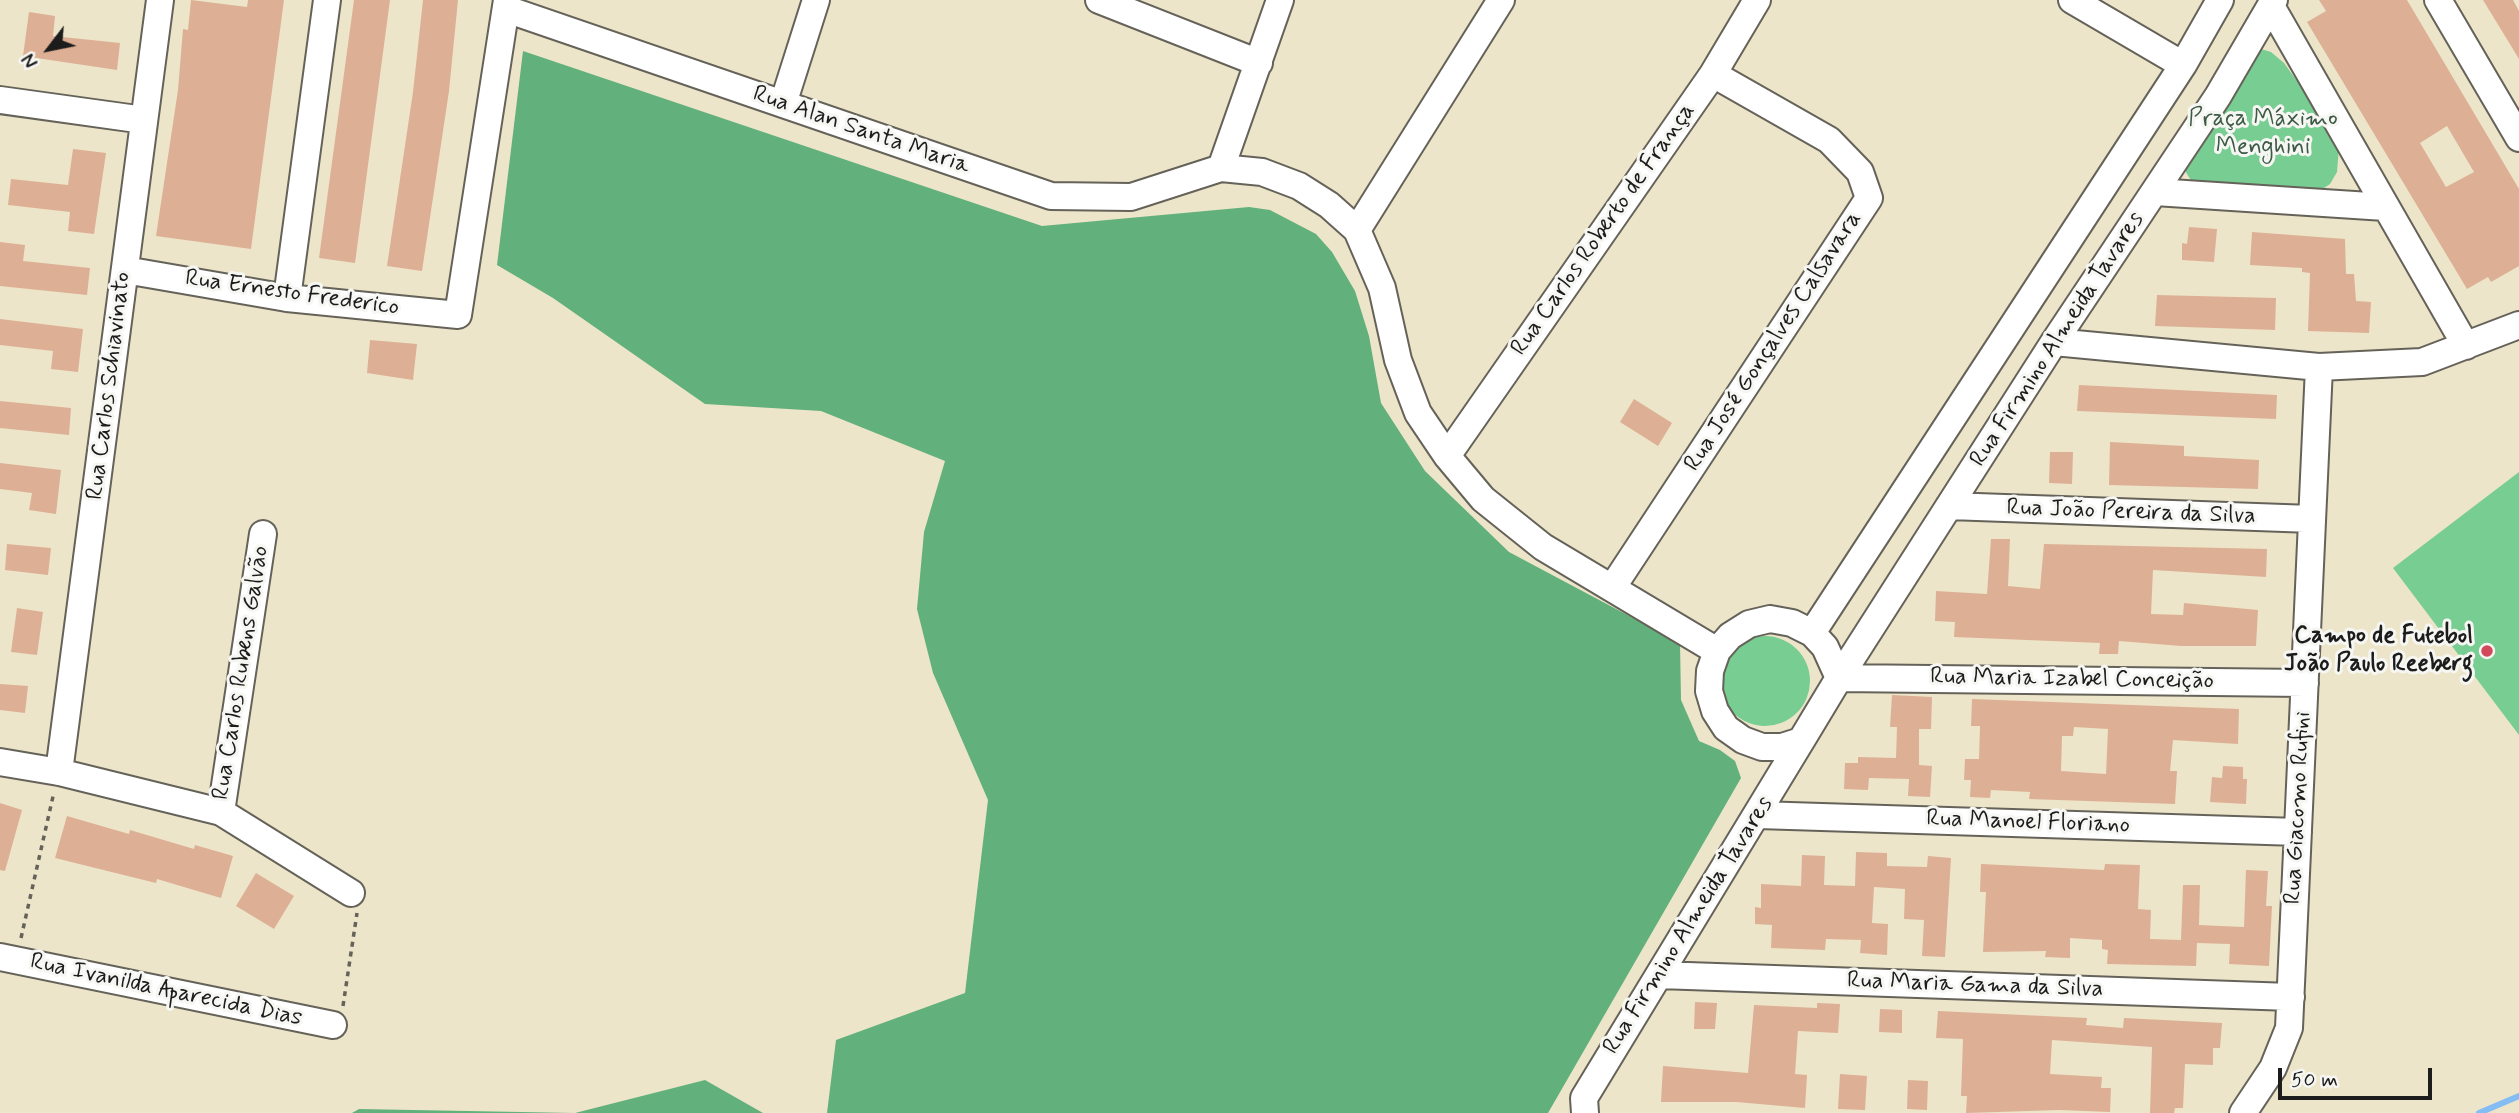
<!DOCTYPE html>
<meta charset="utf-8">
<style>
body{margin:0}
#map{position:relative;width:2519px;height:1113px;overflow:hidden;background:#ede5c9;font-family:Mynerve,sans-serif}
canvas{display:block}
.north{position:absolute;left:14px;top:14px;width:70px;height:70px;-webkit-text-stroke:5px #f6f6f2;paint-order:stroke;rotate:238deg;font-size:19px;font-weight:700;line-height:28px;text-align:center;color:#1c1c1c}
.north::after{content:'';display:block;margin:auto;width:24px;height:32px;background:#1c1c1c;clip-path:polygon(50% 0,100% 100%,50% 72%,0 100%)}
.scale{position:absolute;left:2278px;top:1068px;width:154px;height:32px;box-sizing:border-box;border:4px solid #1c1c1c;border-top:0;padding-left:9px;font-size:21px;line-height:24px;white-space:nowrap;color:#1c1c1c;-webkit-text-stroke:5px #f6f6f2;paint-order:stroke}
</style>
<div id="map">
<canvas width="2519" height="1113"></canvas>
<div class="north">N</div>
<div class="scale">50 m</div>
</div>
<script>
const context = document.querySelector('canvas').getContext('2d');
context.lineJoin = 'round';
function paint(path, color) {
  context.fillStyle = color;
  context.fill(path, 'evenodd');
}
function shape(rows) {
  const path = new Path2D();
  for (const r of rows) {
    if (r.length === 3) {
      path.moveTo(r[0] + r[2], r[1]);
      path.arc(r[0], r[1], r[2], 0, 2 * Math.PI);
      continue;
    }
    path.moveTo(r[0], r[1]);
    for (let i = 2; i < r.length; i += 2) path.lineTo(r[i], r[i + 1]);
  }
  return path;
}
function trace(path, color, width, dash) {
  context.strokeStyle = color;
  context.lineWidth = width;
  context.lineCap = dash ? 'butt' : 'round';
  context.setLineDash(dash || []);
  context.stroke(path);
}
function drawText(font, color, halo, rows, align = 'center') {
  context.font = font + ' Mynerve,sans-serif';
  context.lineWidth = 6;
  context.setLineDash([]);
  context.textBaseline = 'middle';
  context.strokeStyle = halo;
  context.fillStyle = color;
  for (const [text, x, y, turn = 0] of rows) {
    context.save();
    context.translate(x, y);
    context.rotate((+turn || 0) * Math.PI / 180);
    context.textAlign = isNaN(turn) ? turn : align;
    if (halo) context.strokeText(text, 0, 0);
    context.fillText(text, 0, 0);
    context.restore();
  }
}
paint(shape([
 [2261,49,2271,52,2284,63,2332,130,2339,147,2337,172,2330,184,2315,194,2193,184,2183,167,2251,51],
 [2519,472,2519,735,2393,568],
 [1765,681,45]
]), '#78cd92');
paint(shape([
 [523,51,1042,226,1249,207,1270,210,1316,234,1332,252,1355,291,1369,336,1381,403,1425,471,1509,552,1680,643,1681,700,1699,741,1720,750,1735,761,1741,778,1548,1113,827,1113,836,1040,965,993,988,800,933,673,917,609,924,532,945,461,821,411,705,404,553,298,497,265],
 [705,1080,763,1113,352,1113,359,1109,575,1113]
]), '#62b07c');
trace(shape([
 [2479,1113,2519,1096]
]), '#84bcf4', 6);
paint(shape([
 [191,0,247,7,248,0,284,0,251,249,156,236,178,90,183,29,188,30],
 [354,0,390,0,355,263,319,258],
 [423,0,458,0,449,91,422,271,387,266,413,92],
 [2319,0,2407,0,2519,189,2519,266,2491,282,2488,277,2467,289,2307,22,2326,11],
 [2447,126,2474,172,2446,187,2420,143],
 [2483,0,2513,0,2519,11,2519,59],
 [29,12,55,16,53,36,120,43,117,70,23,56],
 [73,149,106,153,94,234,68,231,70,212,8,205,11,179,68,185],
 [2189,227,2217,229,2214,262,2182,260,2182,243,2187,244],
 [2252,232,2345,239,2346,274,2354,274,2356,301,2371,302,2369,333,2308,331,2310,273,2302,272,2302,268,2250,265],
 [0,242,25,245,23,261,90,268,87,295,0,286],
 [2157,295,2276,298,2275,330,2155,326],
 [0,319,83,329,78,372,51,369,53,351,0,345],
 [370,340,417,344,413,380,367,373],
 [2079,385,2277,395,2276,419,2077,411],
 [1634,399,1672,423,1658,446,1620,422],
 [0,401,71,408,69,435,0,428],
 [2110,442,2184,446,2184,456,2259,460,2258,489,2109,485],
 [2050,452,2073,452,2072,484,2049,483],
 [0,463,61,470,56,514,29,510,32,493,0,489],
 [1991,539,2010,539,2008,586,2040,589,2044,544,2267,549,2266,577,2153,570,2151,614,2183,615,2184,603,2258,610,2256,646,2181,646,2119,641,2118,654,2099,654,2100,643,1954,637,1955,622,1935,621,1936,591,1987,594],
 [7,544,51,548,48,575,5,570],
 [17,608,43,612,37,655,11,652],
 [0,684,28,686,25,713,0,710],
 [1892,695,1932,697,1931,729,1919,729,1919,765,1932,766,1930,797,1908,796,1909,779,1869,778,1868,790,1844,789,1845,763,1858,763,1858,757,1896,758,1897,727,1890,727],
 [1972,699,2239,709,2238,744,2173,740,2170,771,2177,771,2175,804,2029,799,2030,792,1991,790,1990,798,1970,797,1971,780,1964,780,1965,759,1979,759,1980,726,1971,726],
 [2074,727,2108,729,2106,774,2061,771,2062,736,2073,736],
 [2223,766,2243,767,2243,779,2247,779,2246,804,2210,802,2212,777,2222,778],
 [0,803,22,810,5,871,0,870],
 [67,816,129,834,130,830,194,849,195,845,233,856,221,898,157,879,156,883,55,858],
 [1856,852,1887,853,1887,866,1927,867,1928,856,1951,858,1945,957,1922,956,1924,920,1904,919,1905,889,1874,887,1872,923,1888,924,1887,955,1860,953,1861,940,1826,939,1825,950,1771,948,1772,925,1755,924,1755,907,1761,908,1761,884,1801,886,1802,855,1825,856,1824,885,1855,886],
 [1981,864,2104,870,2105,864,2140,865,2138,909,2151,910,2150,939,2181,940,2183,885,2200,885,2199,925,2244,927,2246,870,2268,871,2266,906,2272,906,2269,966,2229,964,2230,944,2197,943,2196,966,2107,964,2108,950,2102,949,2102,940,2070,938,2070,958,2045,957,2046,951,1983,952,1986,892,1980,892],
 [256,873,294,896,274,929,236,906],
 [1695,1002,1717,1003,1715,1029,1694,1029],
 [1817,1003,1840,1004,1838,1033,1798,1031,1795,1074,1807,1075,1805,1108,1736,1102,1661,1102,1663,1066,1748,1073,1754,1005,1817,1008],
 [1880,1009,1902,1010,1902,1033,1879,1032],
 [1938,1011,2087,1018,2086,1025,2123,1028,2124,1018,2222,1023,2220,1048,2213,1048,2213,1065,2185,1064,2183,1108,2175,1108,2174,1113,2150,1113,2152,1047,2052,1040,2050,1074,2102,1077,2101,1088,2111,1088,2110,1112,2059,1110,1966,1113,1967,1096,1961,1096,1963,1039,1936,1038],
 [1840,1074,1867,1076,1865,1110,1838,1109],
 [1908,1080,1928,1081,1927,1110,1907,1109]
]), '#ddb095');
const minor = shape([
 [1099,0,1259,63],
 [2072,0,2183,65],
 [2438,0,2519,138],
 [2271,6,2466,346],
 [506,9,1051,196,1131,197,1221,168,1262,172,1299,186,1329,205,1357,230,1382,288,1398,360,1418,413,1447,456,1483,499,1543,547,1717,651],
 [0,100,144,120],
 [783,104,816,0],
 [1221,168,1280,0],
 [2155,192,2385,207],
 [1357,230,1501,0],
 [125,270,287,298,458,315,507,0],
 [287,298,327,0],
 [2054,342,2319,367,2422,362,2519,325],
 [1447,456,1713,74,1757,0],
 [1949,506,2312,519],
 [1612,588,1869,198,1860,172,1829,140,1713,74],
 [1770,619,1792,623,1812,633,1825,647,1839,678,1801,741,1782,747,1762,747,1743,740,1726,728,1715,711,1709,691,1710,671,1717,651,1730,636,1749,624,1770,619],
 [1812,633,2183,65,2220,0],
 [1839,678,2054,342,2218,96,2274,0],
 [1839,678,2305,683],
 [0,762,59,772,221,812,351,893],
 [59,772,160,0],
 [221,812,263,534],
 [1758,815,2298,832],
 [0,957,333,1025],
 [1659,975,2291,997],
 [1585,1113,1584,1098,1801,741],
 [2243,1113,2273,1068,2289,1028,2319,367]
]);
trace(minor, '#656259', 30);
trace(shape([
 [21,938,54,792],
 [343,1006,357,913]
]), '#656259', 3.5, [5, 5]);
trace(minor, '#fff', 26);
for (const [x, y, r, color] of [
 [2487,651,7,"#d1495b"]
]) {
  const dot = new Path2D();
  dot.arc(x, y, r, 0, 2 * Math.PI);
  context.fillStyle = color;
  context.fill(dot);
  trace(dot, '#f6f6f2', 2.5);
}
drawText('24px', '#3c5a45', '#f6f6f2', [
 ["Praça Máximo",2263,120],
 ["Menghini",2263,148]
]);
drawText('24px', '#1c1c1c', '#f6f6f2', [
 ["Rua Alan Santa Maria",861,131,19],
 ["Rua Carlos Roberto de França",1604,230,-55],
 ["Rua Ernesto Frederico",292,294,8],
 ["Rua Firmino Almeida Tavares",2058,340,-57],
 ["Rua José Gonçalves Calsavara",1774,342,-57],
 ["Rua Carlos Schiavinato",110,386,-83],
 ["Rua João Pereira da Silva",2131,513,2],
 ["Rua Carlos Rubens Galvão",242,673,-81],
 ["Rua Maria Izabel Conceição",2072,680,1],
 ["Rua Giacomo Rufini",2299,808,-87],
 ["Rua Manoel Floriano",2028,823,2],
 ["Rua Firmino Almeida Tavares",1689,926,-58],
 ["Rua Maria Gama da Silva",1975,986,2],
 ["Rua Ivanilda Aparecida Dias",166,991,12]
]);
drawText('bold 24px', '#1c1c1c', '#f6f6f2', [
 ["Campo de Futebol",2473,637],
 ["João Paulo Reeberg",2473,665]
], 'right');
</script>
